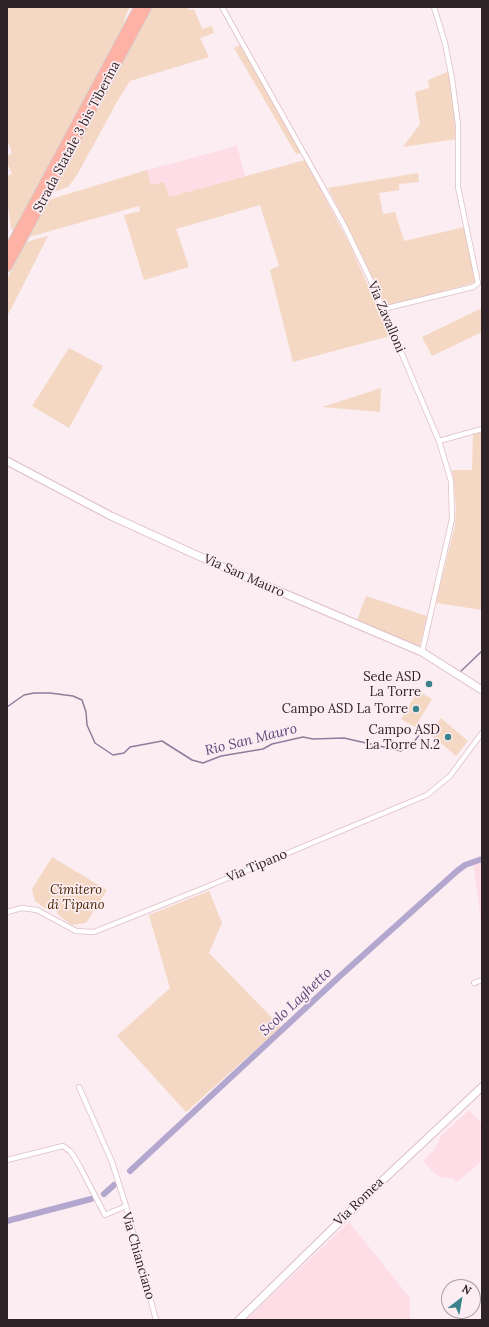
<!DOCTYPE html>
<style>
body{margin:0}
#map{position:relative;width:489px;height:1327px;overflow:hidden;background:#fbedf1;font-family:Lora,serif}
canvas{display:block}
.frame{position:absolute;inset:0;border:8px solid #2f2327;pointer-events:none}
.north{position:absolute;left:441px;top:1279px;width:40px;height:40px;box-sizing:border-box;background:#fbedf1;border:1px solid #a99ca0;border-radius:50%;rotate:31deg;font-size:11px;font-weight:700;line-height:16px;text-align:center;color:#2f2327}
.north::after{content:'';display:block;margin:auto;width:14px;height:18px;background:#3b828d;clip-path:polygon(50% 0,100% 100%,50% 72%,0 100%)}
</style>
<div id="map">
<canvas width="489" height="1327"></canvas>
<div class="frame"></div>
<div class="north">N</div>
</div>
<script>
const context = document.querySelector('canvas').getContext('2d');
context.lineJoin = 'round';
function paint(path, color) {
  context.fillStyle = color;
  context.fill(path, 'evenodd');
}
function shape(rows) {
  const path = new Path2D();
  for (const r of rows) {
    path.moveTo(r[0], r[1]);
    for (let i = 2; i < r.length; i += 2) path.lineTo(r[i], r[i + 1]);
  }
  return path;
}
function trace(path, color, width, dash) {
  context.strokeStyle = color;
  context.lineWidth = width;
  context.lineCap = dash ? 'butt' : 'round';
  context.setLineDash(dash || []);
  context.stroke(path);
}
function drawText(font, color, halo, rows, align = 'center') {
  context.font = font + ' Lora,serif';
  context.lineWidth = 3.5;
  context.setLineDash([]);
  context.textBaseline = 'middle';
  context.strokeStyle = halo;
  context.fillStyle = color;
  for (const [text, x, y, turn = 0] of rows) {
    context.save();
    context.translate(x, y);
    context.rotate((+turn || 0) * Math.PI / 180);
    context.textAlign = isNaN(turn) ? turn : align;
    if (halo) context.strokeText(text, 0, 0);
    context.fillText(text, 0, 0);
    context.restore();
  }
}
paint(shape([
 [237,146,245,176,169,197,151,185,147,170],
 [482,859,482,927,473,862],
 [469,1110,482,1124,482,1161,457,1182,453,1178,441,1177,433,1172,423,1161,434,1150,442,1135],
 [349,1222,410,1298,410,1320,246,1320]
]), '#ffdde6');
paint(shape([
 [7,7,130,7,126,15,121,33,15,230,11,229,7,200,7,176,12,174,7,162,7,156,12,153,9,144,7,144],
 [153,7,187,7,189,10,194,9,202,29,212,26,214,33,200,38,209,57,130,81,118,100,77,175,68,187,53,192],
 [241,45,301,153,296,154,234,48],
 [450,71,457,139,403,147,420,124,415,92,429,88,428,80],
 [305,160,350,245,390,336,293,362,270,270,279,266,260,205,176,229,189,267,144,280,124,215,140,211,139,206,29,237,48,200,147,170,151,185,164,182,169,197],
 [418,173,419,182,399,184,399,190,379,193,383,214,395,212,404,241,465,227,477,282,385,307,360,251,328,188],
 [48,236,7,317,7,279,26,242],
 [482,308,482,332,432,356,422,337],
 [69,348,103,366,69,428,32,406],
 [381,388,380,412,322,407,360,395],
 [482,431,482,610,436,603,455,525,456,507,452,470,472,470,473,434],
 [366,596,427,616,419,649,357,620],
 [418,691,432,699,415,727,401,719],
 [441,718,468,741,456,756,429,733],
 [52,857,107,890,86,923,72,925,58,915,55,906,46,909,35,901,32,889],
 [209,891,222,923,209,953,281,1027,186,1112,117,1036,170,988,149,915]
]), '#f4d8c3');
trace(shape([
 [460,672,482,651],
 [7,707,24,695,34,693,50,693,73,696,82,700,86,712,87,725,95,743,113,755,124,753,130,747,162,741,192,760,203,763,221,756,263,749,272,744,303,737,313,739,344,738,401,751,413,743,420,734]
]), '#8b7f9d', 1.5);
trace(shape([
 [130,1171,340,976,457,871,465,865,482,859],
 [104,1194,114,1185],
 [7,1221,91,1199]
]), '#b3a7cf', 6);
const street = shape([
 [222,7,344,225,370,279,439,441,451,481,452,519,422,652],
 [383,309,473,287,478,283,458,187,458,125,452,79,445,43,434,7],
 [439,441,482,429],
 [7,912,22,908,37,910,76,931,94,932,204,888,427,795,450,776,482,733],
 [474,983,482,980],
 [79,1087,112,1162,126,1206,156,1320],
 [7,1160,63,1146,71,1152,79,1165,105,1215,126,1206]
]);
const secondary = shape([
 [7,461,111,516,227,569,422,652,482,690],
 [239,1320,366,1196,482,1087]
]);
const highway = shape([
 [7,253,139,7],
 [7,267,147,7]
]);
trace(street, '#debec7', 6);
trace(secondary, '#debec7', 9);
trace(highway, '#d1cfcf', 11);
trace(street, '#fff', 4.5);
trace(secondary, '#fff', 7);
trace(highway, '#feb2a6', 9);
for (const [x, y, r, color] of [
 [429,684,4,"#3b828d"],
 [416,709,4,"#3b828d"],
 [448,737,4,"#3b828d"]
]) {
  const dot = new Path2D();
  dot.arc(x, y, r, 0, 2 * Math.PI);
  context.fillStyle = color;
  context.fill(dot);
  trace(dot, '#fbedf1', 1.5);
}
drawText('13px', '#2f2327', '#fbedf1', [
 ["Strada Statale 3 bis Tiberina",77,137,-62],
 ["Via Zavalloni",386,317,67],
 ["Via San Mauro",244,576,24],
 ["Via Tipano",257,866,-23],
 ["Via Romea",359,1202,-44],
 ["Via Chianciano",138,1256,74]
]);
drawText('13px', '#2f2327', '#fbedf1', [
 ["Sede ASD",421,677],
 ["La Torre",421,692],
 ["Campo ASD La Torre",408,709],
 ["Campo ASD",440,730],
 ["La Torre N.2",440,745]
], 'right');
drawText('italic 13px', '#4b2703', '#fbedf1', [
 ["Cimitero",76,890],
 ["di Tipano",76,905]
]);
drawText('italic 14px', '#5a477d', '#fbedf1', [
 ["Rio San Mauro",251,740,-14],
 ["Scolo Laghetto",296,1002,-43]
]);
</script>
